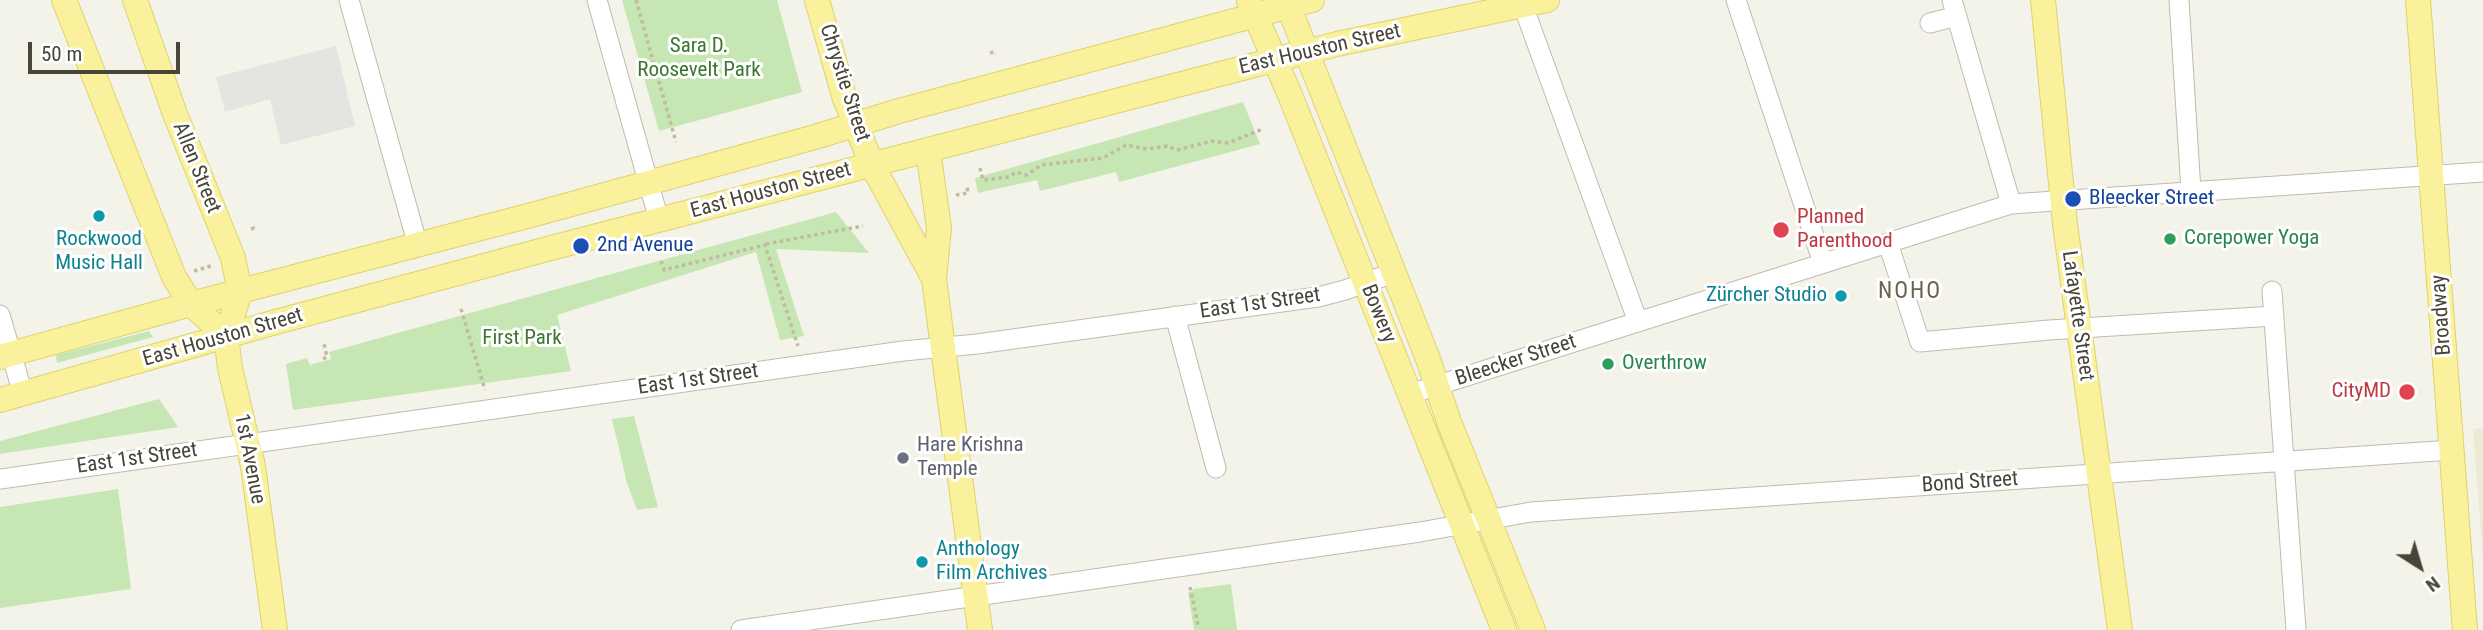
<!DOCTYPE html>
<meta charset="utf-8">
<style>
body{margin:0}
#map{position:relative;width:2483px;height:630px;overflow:hidden;background:#f4f3e9;font-family:"Roboto Condensed",sans-serif}
canvas{display:block}
.north{position:absolute;left:2385px;top:532px;width:70px;height:70px;-webkit-text-stroke:5px #fff;paint-order:stroke;rotate:143deg;font-size:19px;font-weight:700;line-height:28px;text-align:center;color:#474438}
.north::after{content:'';display:block;margin:auto;width:24px;height:32px;background:#474438;clip-path:polygon(50% 0,100% 100%,50% 72%,0 100%)}
.scale{position:absolute;left:28px;top:42px;width:152px;height:32px;box-sizing:border-box;border:4px solid #474438;border-top:0;padding-left:9px;font-size:21px;line-height:24px;white-space:nowrap;color:#474438;-webkit-text-stroke:5px #fff;paint-order:stroke}
</style>
<div id="map">
<canvas width="2483" height="630"></canvas>
<div class="north">N</div>
<div class="scale">50 m</div>
</div>
<script>
const context = document.querySelector('canvas').getContext('2d');
context.lineJoin = 'round';
function paint(path, color) {
  context.fillStyle = color;
  context.fill(path, 'evenodd');
}
function shape(rows) {
  const path = new Path2D();
  for (const r of rows) {
    path.moveTo(r[0], r[1]);
    for (let i = 2; i < r.length; i += 2) path.lineTo(r[i], r[i + 1]);
  }
  return path;
}
function trace(path, color, width, dash) {
  context.strokeStyle = color;
  context.lineWidth = width;
  context.lineCap = dash ? 'butt' : 'round';
  context.setLineDash(dash || []);
  context.stroke(path);
}
function drawText(font, color, halo, rows, align = 'center') {
  context.font = font + ' "Roboto Condensed",sans-serif';
  context.lineWidth = 6;
  context.setLineDash([]);
  context.textBaseline = 'middle';
  context.strokeStyle = halo;
  context.fillStyle = color;
  for (const [text, x, y, turn = 0] of rows) {
    context.save();
    context.translate(x, y);
    context.rotate((+turn || 0) * Math.PI / 180);
    context.textAlign = isNaN(turn) ? turn : align;
    if (halo) context.strokeText(text, 0, 0);
    context.fillText(text, 0, 0);
    context.restore();
  }
}
paint(shape([
 [2483,428,2483,560,2473,429]
]), '#ecead4');
paint(shape([
 [622,0,777,0,802,92,659,131],
 [1243,102,1260,144,1119,182,1116,172,1040,191,1037,180,978,193,975,178],
 [836,212,869,253,776,249,804,336,780,340,756,252,557,315,571,371,293,410,286,364,307,358,310,365,331,359,329,352],
 [149,331,153,337,57,363,56,355],
 [159,399,178,427,0,454,0,441],
 [634,416,658,507,637,510,627,483,612,419],
 [118,489,131,589,0,608,0,507],
 [1231,584,1237,630,1194,630,1188,592,1193,591,1193,589]
]), '#c6e6b4');
paint(shape([
 [336,46,355,126,281,145,270,99,225,112,216,77]
]), '#e5e4e0');
const minor = shape([
 [349,0,418,246],
 [597,0,659,220],
 [1521,0,1638,322],
 [1736,0,1823,263],
 [1952,0,2011,204],
 [2179,0,2191,191],
 [1930,23,1957,16],
 [1888,243,1920,342,2049,330,2274,316],
 [2272,291,2296,630],
 [0,315,23,394],
 [1175,316,1216,468],
 [1410,394,2011,204,2483,172],
 [0,479,903,351,977,344,1318,297,1345,290,1393,273],
 [741,630,1420,532,1531,512,2452,450]
]);
const major = shape([
 [64,0,174,277,191,304,226,336,230,368,253,466,275,630],
 [135,0,175,114,233,258,240,292,226,336],
 [817,0,844,96,872,165,934,279,980,630],
 [1286,0,1428,359,1449,422,1533,630],
 [2043,0,2065,224,2120,630],
 [2418,0,2465,630],
 [1249,1,1290,95,1504,630],
 [928,150,939,228,934,279],
 [0,357,191,304,539,213,815,137,899,111,1312,0],
 [0,400,276,322,551,248,1239,69,1337,44,1547,0]
]);
trace(minor, '#bfbcac', 21);
trace(major, '#dfd26c', 26);
trace(shape([
 [636,0,676,142],
 [990,53,994,52,995,55],
 [980,168,983,180,1009,177,1016,172,1027,175,1041,165,1103,158,1126,145,1147,149,1167,146,1177,150,1212,141,1228,143,1263,129],
 [956,195,968,193,967,186],
 [251,229,254,228,256,231],
 [766,244,863,226],
 [661,261,664,270,765,245,798,346],
 [194,271,214,265],
 [461,309,485,390],
 [323,359,327,357,324,344],
 [1190,587,1198,625]
]), '#c0bb9e', 3.5, [3.5, 3.5]);
trace(minor, '#fff', 19);
trace(major, '#faf19c', 24);
for (const [x, y, r, color] of [
 [2073,199,9,"#1a4fb4"],
 [99,216,7,"#0f9aa8"],
 [1781,230,9,"#e0444e"],
 [2170,239,7,"#2e9e5b"],
 [581,246,9,"#1a4fb4"],
 [1841,296,7,"#0f9aa8"],
 [1608,364,7,"#2e9e5b"],
 [2407,392,9,"#e0444e"],
 [903,458,7,"#6b7280"],
 [922,562,7,"#0f9aa8"]
]) {
  const dot = new Path2D();
  dot.arc(x, y, r, 0, 2 * Math.PI);
  context.fillStyle = color;
  context.fill(dot);
  trace(dot, '#fff', 2.5);
}
drawText('21px', '#3b772d', '#fff', [
 ["Sara D.",699,47],
 ["Roosevelt Park",699,71],
 ["First Park",522,339]
]);
drawText('21px', '#474438', '#fff', [
 ["East Houston Street",1320,50,-13],
 ["Chrystie Street",844,83,72],
 ["Allen Street",196,168,68],
 ["East Houston Street",771,191,-15],
 ["East 1st Street",1260,304,-8],
 ["Bowery",1378,314,68],
 ["Broadway",2442,315,-94],
 ["Lafayette Street",2077,316,82],
 ["East Houston Street",223,338,-16],
 ["Bleecker Street",1516,361,-18],
 ["East 1st Street",698,380,-8],
 ["East 1st Street",137,459,-8],
 ["1st Avenue",249,459,79],
 ["Bond Street",1970,483,-4]
]);
drawText('21px', '#164399', '#fff', [
 ["Bleecker Street",2089,199],
 ["2nd Avenue",597,246]
], 'left');
drawText('21px', '#be3a42', '#fff', [
 ["Planned",1797,218],
 ["Parenthood",1797,242],
 ["CityMD",2391,392,"right"]
], 'left');
drawText('21px', '#27864d', '#fff', [
 ["Corepower Yoga",2184,239],
 ["Overthrow",1622,364]
], 'left');
drawText('21px', '#0d838f', '#fff', [
 ["Rockwood",99,240],
 ["Music Hall",99,264],
 ["Zürcher Studio",1827,296,"right"],
 ["Anthology",936,550,"left"],
 ["Film Archives",936,574,"left"]
]);
drawText('21px', '#5b616d', '#fff', [
 ["Hare Krishna",917,446],
 ["Temple",917,470]
], 'left');
context.letterSpacing = '2px';
drawText('23px', '#6a644f', '#fff', [
 ["NOHO",1910,292]
]);
context.letterSpacing = '0px';
</script>
